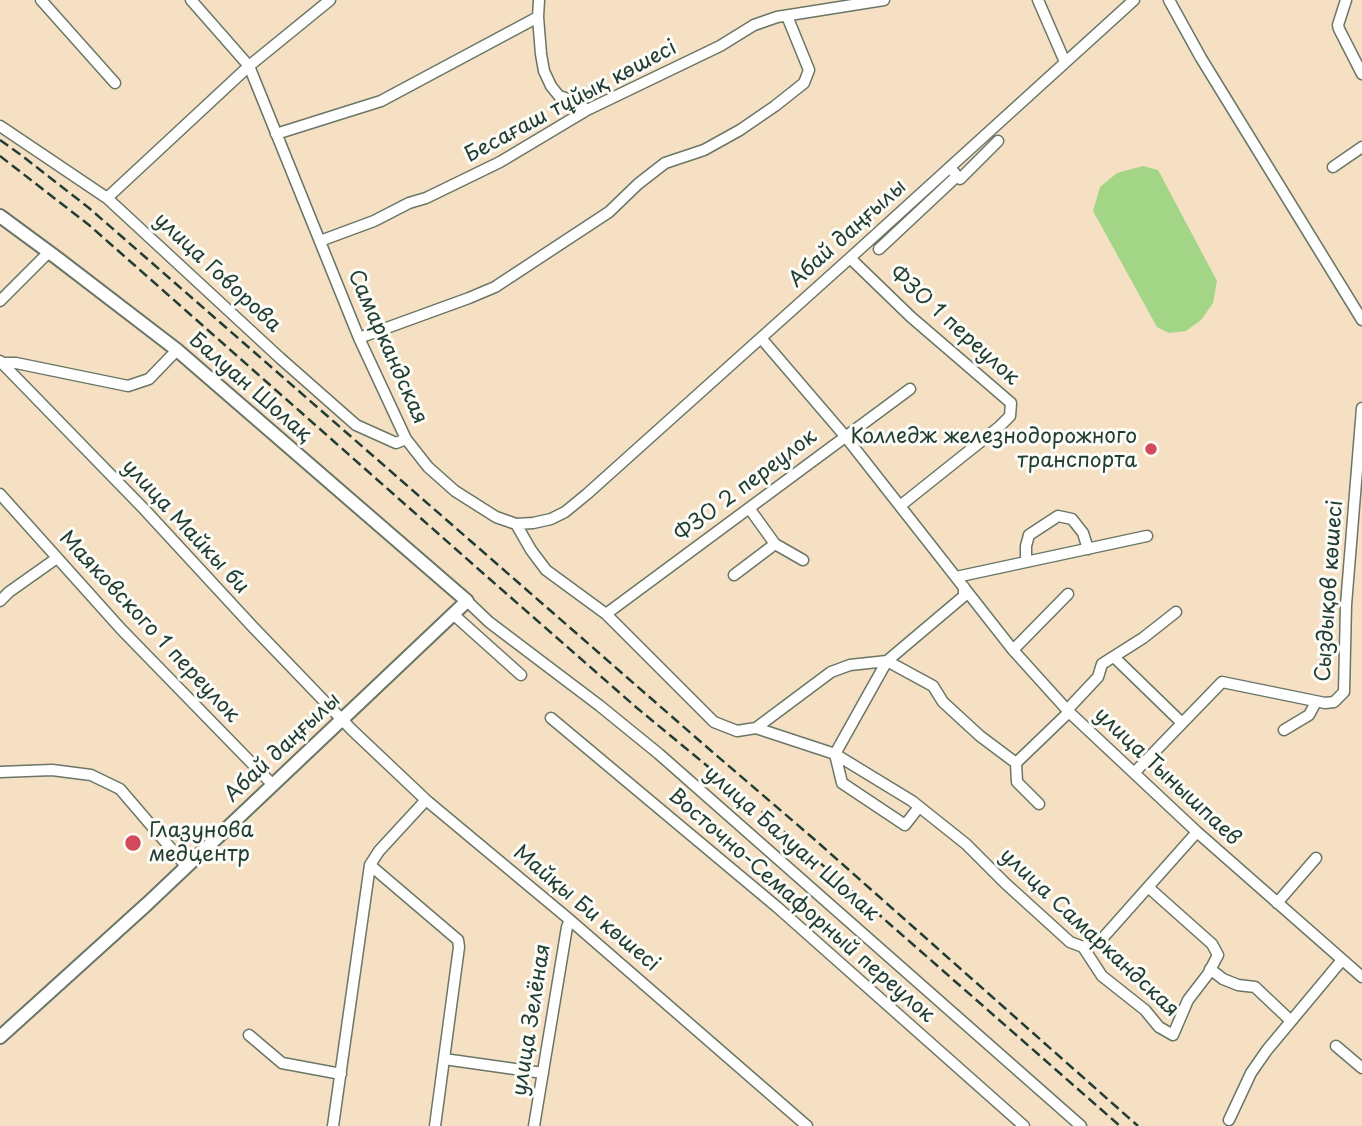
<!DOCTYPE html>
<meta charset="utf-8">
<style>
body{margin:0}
canvas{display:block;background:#f5e0c4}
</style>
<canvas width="1362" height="1126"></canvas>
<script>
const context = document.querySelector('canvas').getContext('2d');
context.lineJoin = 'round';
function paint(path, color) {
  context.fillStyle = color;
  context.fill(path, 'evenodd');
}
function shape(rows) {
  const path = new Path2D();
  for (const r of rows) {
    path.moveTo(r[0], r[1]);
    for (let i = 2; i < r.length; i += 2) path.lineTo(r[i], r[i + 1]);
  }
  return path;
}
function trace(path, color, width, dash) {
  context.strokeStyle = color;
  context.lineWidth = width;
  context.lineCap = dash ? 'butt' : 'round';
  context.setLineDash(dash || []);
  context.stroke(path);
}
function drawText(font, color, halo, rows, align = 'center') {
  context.font = font + ' "Playpen Sans",sans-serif';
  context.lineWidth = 6;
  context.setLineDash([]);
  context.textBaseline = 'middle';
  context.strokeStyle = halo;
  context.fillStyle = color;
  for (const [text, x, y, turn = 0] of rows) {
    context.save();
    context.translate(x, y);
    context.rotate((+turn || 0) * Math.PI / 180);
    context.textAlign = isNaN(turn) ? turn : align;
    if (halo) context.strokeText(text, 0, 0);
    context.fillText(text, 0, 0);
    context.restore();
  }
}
paint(shape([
 [1143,166,1158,170,1217,281,1213,303,1201,320,1186,331,1169,333,1157,327,1093,211,1100,187,1117,173]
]), '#a2d585');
const minor = shape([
 [41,0,115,83],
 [191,0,249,66,359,338,406,439,428,467,455,491,496,517,516,524,533,523,551,519,565,512,587,494,850,258,1134,0],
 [539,0,538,17,541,54,544,71,551,86,559,96,574,101,587,110],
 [1038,0,1065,62],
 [1169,0,1201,58,1362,320],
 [1346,0,1338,25,1339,29,1362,74],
 [0,126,107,198,280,358,356,425,396,443,406,439],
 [276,134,381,101,538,17],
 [1333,167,1362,147],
 [957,176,960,179,998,141],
 [107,198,249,66,330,0],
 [320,241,374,221,409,203,426,198,500,162,587,110,720,46,754,25,777,17,884,0],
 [879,249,957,176,950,167],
 [850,258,911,317,1011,403,1010,416,999,427,900,506],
 [0,301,49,252],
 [359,338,469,298,495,287,609,212,638,184,665,163,704,150,740,130,775,106,804,83,809,70,787,16],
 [761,338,845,436,1013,650,1069,712,1197,832,1362,977],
 [0,361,144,509,252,626,352,730,426,800,570,920,807,1126],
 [2,363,16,363,128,386,149,379,177,350],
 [0,494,121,629,272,784],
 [749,508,775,544,803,560],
 [516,524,531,550,546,570,606,614,714,722,737,731,756,728,835,754,912,801,966,844,1005,883,1070,942,1083,947,1102,976,1145,1010,1159,1027,1173,1035,1188,1000,1208,974,1218,955,1212,944,1148,887],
 [1026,562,1026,546,1029,535,1058,516,1072,519,1083,533,1088,549],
 [734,575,775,544],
 [956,577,1147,536],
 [0,601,9,592,57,558],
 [467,601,489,622,600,706,659,754,1081,1126],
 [606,614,910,389],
 [454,615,521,675],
 [1013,650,1068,594],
 [1114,657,1182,723],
 [1067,710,1098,677,1102,664,1143,638,1176,612],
 [551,718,777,907,1024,1126],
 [756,728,831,672,850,665,887,661,933,686,943,702,980,736,1016,763],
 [1284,730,1309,715,1316,702],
 [0,772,52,770,91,775,120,789,186,866],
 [1134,773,1222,682,1325,703,1334,702,1344,692,1346,605,1362,408],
 [1039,804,1017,782,1016,763,1069,712],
 [919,807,905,825,842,783,835,754,887,661,964,596,964,587],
 [370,865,458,940,459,947,435,1126],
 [1277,903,1316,858],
 [1083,947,1101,940,1197,832],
 [1210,969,1223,979,1238,985,1255,987,1291,1021],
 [249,1035,282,1063,341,1074],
 [1336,1046,1362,1068],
 [444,1059,543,1073],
 [1229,1120,1251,1073,1267,1050,1342,960],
 [333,1126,370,865,379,851,426,800],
 [534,1126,567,927,570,920]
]);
const major = shape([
 [0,216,57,258,177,350,467,601,147,904,0,1037]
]);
trace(minor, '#6a7666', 13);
trace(major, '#6a7666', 16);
trace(minor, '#fff', 10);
trace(major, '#fff', 12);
trace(shape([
 [0,140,21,155,89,208,709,749,814,839,1138,1126],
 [0,156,89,225,476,567,637,708,746,798,1120,1126]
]), '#1f3d34', 2.5, [10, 5]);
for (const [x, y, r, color] of [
 [1151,449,7,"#d1495b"],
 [133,843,9,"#d1495b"]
]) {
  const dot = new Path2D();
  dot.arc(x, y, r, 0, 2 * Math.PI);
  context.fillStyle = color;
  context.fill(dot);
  trace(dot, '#fdfcf7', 2.5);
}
drawText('21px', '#1f3d34', '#fdfcf7', [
 ["Бесағаш тұйық көшесі",571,102,-28],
 ["Абай даңғылы",848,234,-42],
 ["улица Говорова",217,273,43],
 ["ФЗО 1 переулок",954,326,42],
 ["Самаркандская",387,347,66],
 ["Балуан Шолақ",250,388,41],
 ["ФЗО 2 переулок",746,486,-37],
 ["улица Майкы би",185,527,47],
 ["Сыздықов көшесі",1330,591,-86],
 ["Маяковского 1 переулок",149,627,47],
 ["Абай даңғылы",283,748,-43],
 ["улица Тынышпаев",1167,777,43],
 ["улица Балуан Шолак",791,844,41],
 ["Восточно-Семафорный переулок",801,906,41],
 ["Майқы Би көшесі",586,909,40],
 ["улица Самаркандская",1089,933,43],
 ["улица Зелёная",532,1020,-81]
]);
drawText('21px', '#1f3d34', '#fdfcf7', [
 ["Колледж железнодорожного",1137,437],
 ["транспорта",1137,461],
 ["Глазунова",149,831,"left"],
 ["медцентр",149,855,"left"]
], 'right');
</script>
